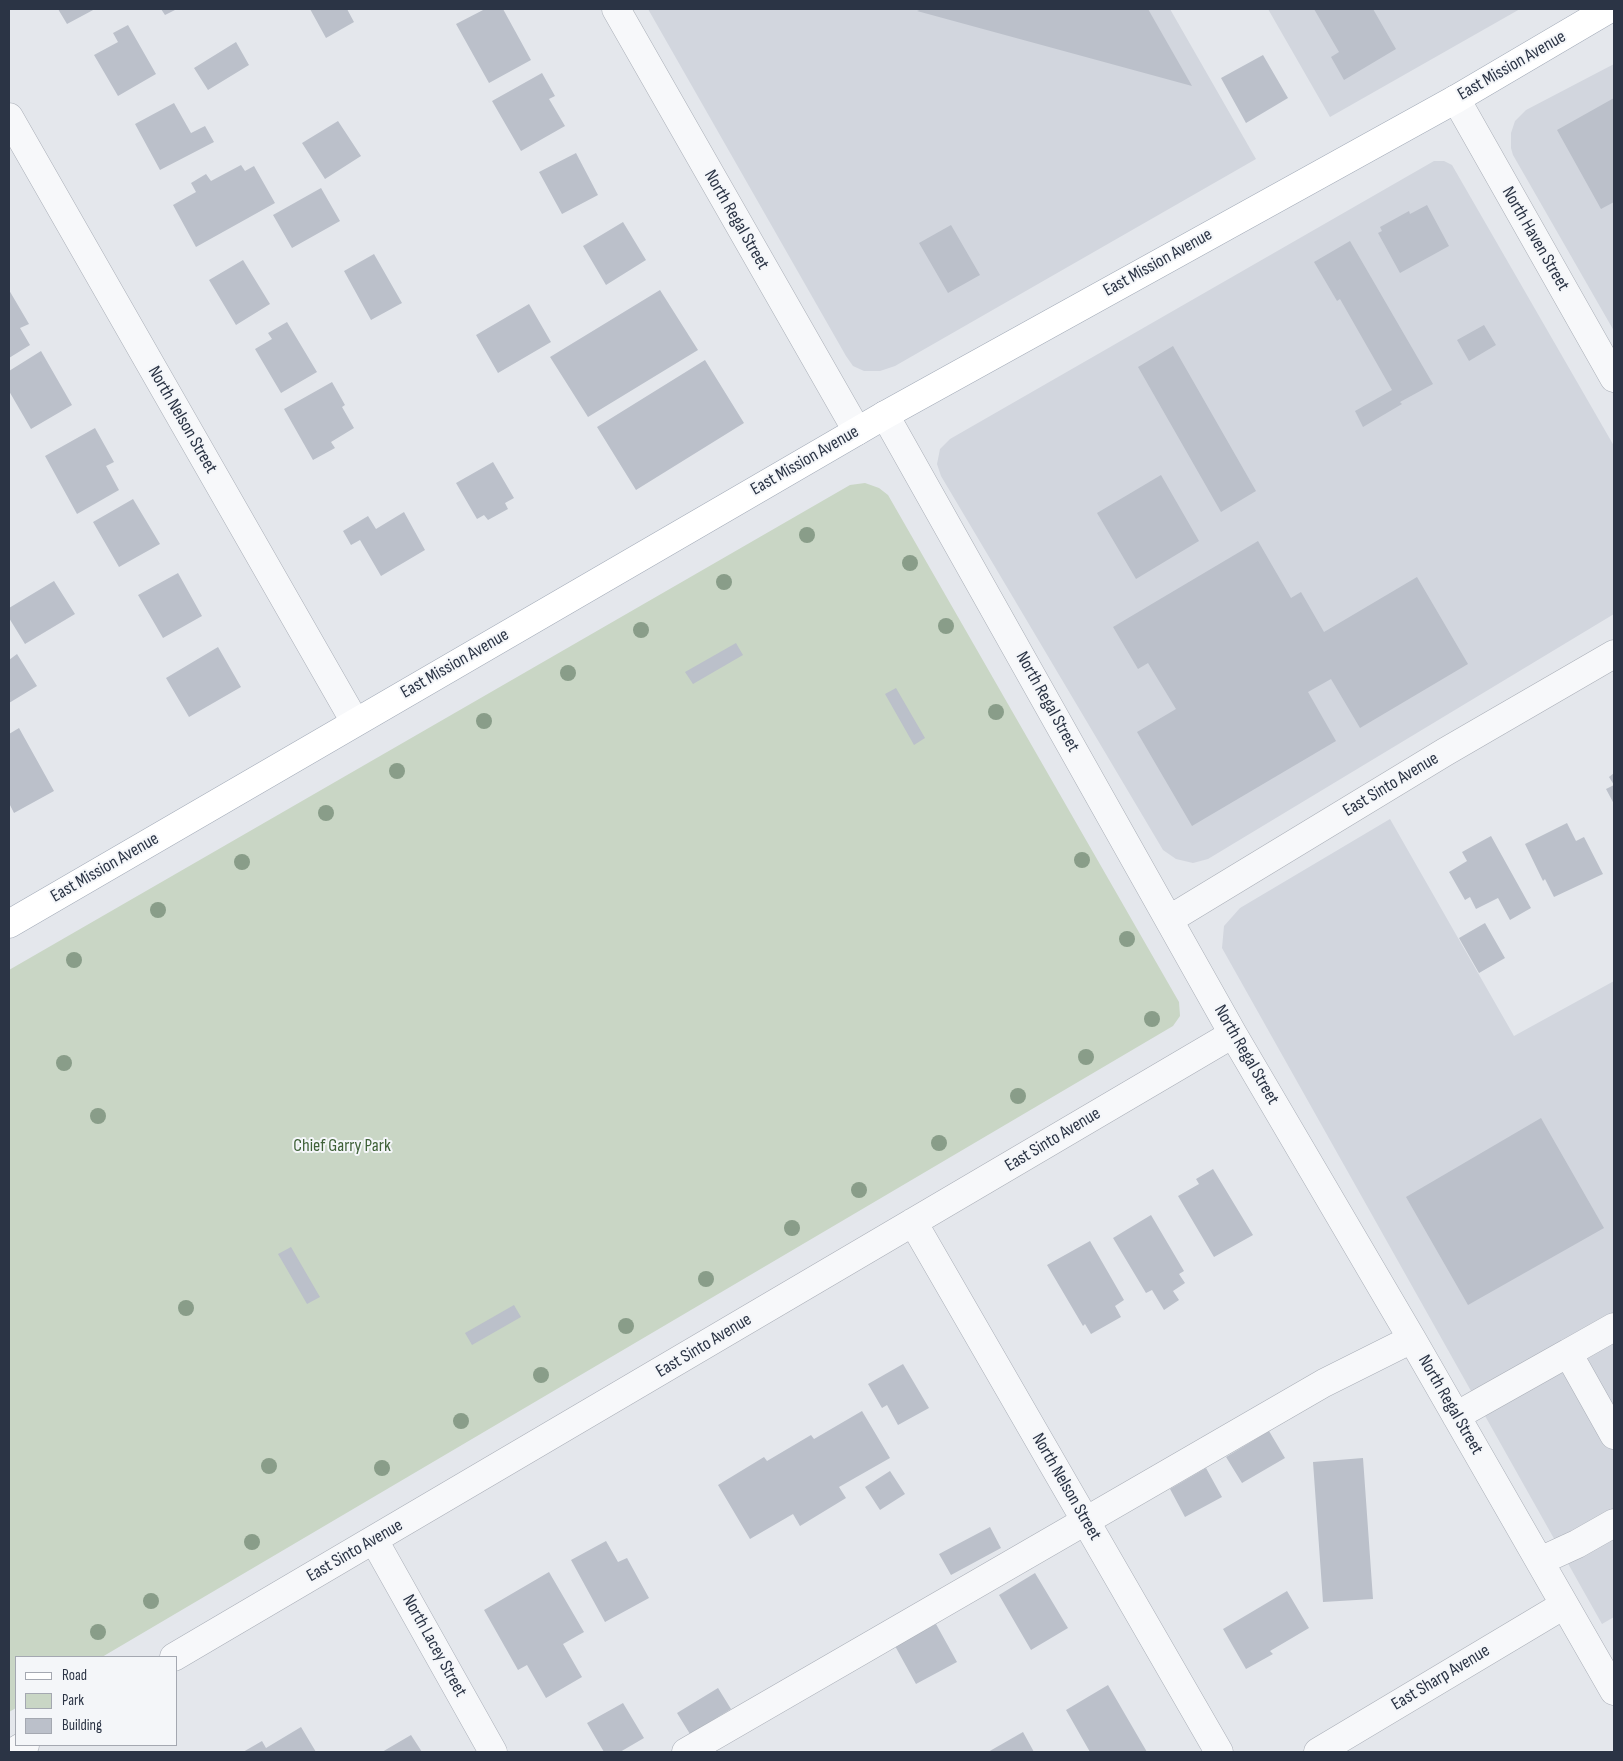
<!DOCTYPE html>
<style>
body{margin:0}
#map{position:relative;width:1623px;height:1761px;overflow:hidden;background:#e4e7ec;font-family:"Sofia Sans Condensed",sans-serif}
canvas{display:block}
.frame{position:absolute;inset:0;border:10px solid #2b3445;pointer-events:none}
.legend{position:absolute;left:15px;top:1656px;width:162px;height:90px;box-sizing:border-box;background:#f4f6f9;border:1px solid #a4a8b1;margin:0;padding:6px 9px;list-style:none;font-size:15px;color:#2b3445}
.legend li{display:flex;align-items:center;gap:10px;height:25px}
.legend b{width:25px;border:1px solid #a4a8b1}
</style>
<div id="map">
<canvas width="1623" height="1761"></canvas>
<div class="frame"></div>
<ul class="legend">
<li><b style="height:6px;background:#fff"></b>Road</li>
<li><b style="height:14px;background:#c9d6c5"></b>Park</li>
<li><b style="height:14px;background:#bbc0ca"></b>Building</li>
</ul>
</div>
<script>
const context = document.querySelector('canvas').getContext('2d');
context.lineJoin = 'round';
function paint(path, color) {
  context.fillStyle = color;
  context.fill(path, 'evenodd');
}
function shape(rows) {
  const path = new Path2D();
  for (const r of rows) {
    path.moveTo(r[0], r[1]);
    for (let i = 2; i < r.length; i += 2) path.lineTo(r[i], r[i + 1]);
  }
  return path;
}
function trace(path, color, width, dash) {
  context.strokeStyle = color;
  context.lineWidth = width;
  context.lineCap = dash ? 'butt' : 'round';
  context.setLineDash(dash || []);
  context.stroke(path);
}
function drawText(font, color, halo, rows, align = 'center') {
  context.font = font + ' "Sofia Sans Condensed",sans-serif';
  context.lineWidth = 4;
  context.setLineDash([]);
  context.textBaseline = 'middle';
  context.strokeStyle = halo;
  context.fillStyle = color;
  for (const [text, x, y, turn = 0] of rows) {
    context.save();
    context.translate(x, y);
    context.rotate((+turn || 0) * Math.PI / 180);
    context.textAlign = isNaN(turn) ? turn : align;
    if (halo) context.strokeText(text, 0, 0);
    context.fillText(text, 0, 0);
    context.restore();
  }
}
paint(shape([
 [648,9,1170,9,1256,159,895,366,880,371,864,371,853,366,846,356],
 [1268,9,1520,9,1330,117],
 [1614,64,1614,331,1513,155,1511,148,1511,133,1515,121,1526,110],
 [1434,161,1444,161,1452,165,1614,446,1614,614,1208,859,1193,863,1176,859,1163,850,941,476,937,464,940,449,950,439],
 [1390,819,1514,1036,1614,981,1614,1617,1602,1624,1222,948,1224,926,1240,908]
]), '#d2d6de');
paint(shape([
 [865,483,879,488,888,495,1179,1002,1180,1016,1173,1026,102,1657,16,1657,16,1708,9,1712,9,970,850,485]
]), '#c9d6c5');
paint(shape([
 [58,9,95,9,67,24],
 [161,9,177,9,165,15],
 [310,9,347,9,354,22,326,38],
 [485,9,503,9,531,60,489,83,456,24],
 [922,9,1148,9,1192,86,917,11],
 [1314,9,1373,9,1396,49,1344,80,1331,57,1339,52],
 [128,25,156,74,118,96,94,55,118,42,113,33],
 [236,42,249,65,208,90,194,68],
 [1263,55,1288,98,1246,123,1221,78],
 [542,73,555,96,549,99,565,126,521,151,492,101],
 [1614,98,1614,202,1601,209,1557,130],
 [174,103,191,133,205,126,214,142,160,170,135,124],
 [338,121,361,156,325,179,302,143],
 [576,153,598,195,562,214,539,172],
 [241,165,245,171,254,166,275,203,196,247,173,205,196,192,191,183,206,174,211,181],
 [321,188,340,221,292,248,273,215],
 [1427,205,1449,246,1400,273,1378,233,1382,231,1380,227,1409,211,1410,214],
 [623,222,646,260,606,285,583,246],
 [951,225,980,275,948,293,919,243],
 [1350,241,1433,384,1400,402,1402,404,1363,427,1355,411,1392,390,1340,299,1337,301,1314,262],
 [374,254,402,303,371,320,344,271],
 [243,260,270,304,236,325,209,280],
 [9,290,29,324,20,328,30,345,9,358],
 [660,290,698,350,588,417,550,357],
 [529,304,551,342,498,373,476,335],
 [287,322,317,372,281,393,255,349,272,339,268,333],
 [1484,325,1496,345,1469,361,1457,340],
 [1173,346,1256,491,1221,512,1138,367],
 [41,351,72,405,31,429,9,391,9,371],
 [705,360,744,423,636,490,597,427],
 [332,382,345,405,342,407,354,428,331,442,335,448,313,460,284,409],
 [95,428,114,462,106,466,119,490,77,514,45,456],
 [493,462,514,498,505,503,508,509,488,520,484,515,477,519,456,483],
 [1161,475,1199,541,1136,579,1097,513],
 [133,499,160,544,119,567,93,522],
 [404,512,425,550,381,576,360,540,351,545,343,531,368,516,376,529],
 [1258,541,1291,598,1301,592,1324,632,1417,577,1468,664,1360,728,1331,679,1308,692,1336,741,1192,826,1137,732,1176,709,1148,663,1138,669,1113,627],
 [178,573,202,616,163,638,138,595],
 [54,581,75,614,25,644,9,618,9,608],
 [736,643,743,655,693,684,685,672],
 [218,647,241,687,189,717,166,678],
 [17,654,37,686,9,703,9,660],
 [896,688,925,738,914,745,885,694],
 [19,728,54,791,14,813,9,803,9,734],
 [1614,773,1614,804,1606,789,1614,785,1609,777],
 [1567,823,1576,841,1584,837,1603,874,1554,897,1545,879,1543,881,1525,844],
 [1491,836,1531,908,1510,920,1498,898,1476,909,1470,897,1465,900,1449,872,1467,861,1462,852],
 [1485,923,1505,958,1479,973,1459,938],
 [1541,1118,1604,1228,1468,1305,1406,1197],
 [1213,1169,1253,1235,1214,1257,1178,1196,1199,1184,1196,1179],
 [1151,1215,1184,1271,1179,1274,1185,1283,1173,1291,1179,1300,1164,1310,1152,1290,1146,1293,1113,1238],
 [1090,1241,1124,1300,1115,1306,1121,1317,1091,1334,1085,1324,1083,1326,1047,1265],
 [291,1247,320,1297,307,1304,278,1254],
 [514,1305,521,1317,472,1345,465,1333],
 [903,1364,929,1408,898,1425,887,1405,882,1408,868,1384],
 [862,1411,890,1458,839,1487,846,1498,800,1526,793,1514,750,1539,718,1485,764,1457,767,1461,811,1435,814,1439],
 [1269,1431,1285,1458,1242,1483,1226,1457],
 [1363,1458,1373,1599,1323,1602,1313,1462],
 [1206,1468,1222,1497,1185,1517,1170,1489],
 [890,1471,905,1494,880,1510,865,1487],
 [990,1527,1001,1548,951,1575,939,1554],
 [606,1541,618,1562,627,1558,649,1598,605,1622,571,1560],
 [549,1572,584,1632,563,1644,582,1677,546,1698,527,1665,518,1670,484,1610],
 [1035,1573,1068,1628,1031,1650,999,1595],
 [1287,1591,1309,1628,1270,1651,1273,1654,1246,1669,1223,1629],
 [936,1624,957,1662,916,1684,895,1646],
 [1108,1685,1147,1752,1090,1752,1066,1710],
 [718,1688,731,1709,690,1734,677,1713],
 [623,1703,644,1738,620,1752,604,1752,587,1723],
 [301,1727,316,1752,243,1752,262,1741,266,1748],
 [1023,1732,1034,1752,988,1752],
 [411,1735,422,1752,382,1752]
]), '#bbc0ca');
const minor = shape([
 [616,9,857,431],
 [1456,99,1614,378],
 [9,117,355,722],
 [885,415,1233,1034,1412,1339,1614,1691],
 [1170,919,1445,752,1614,654],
 [913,1222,1219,1752],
 [1568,1353,1614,1327],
 [1456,1416,1568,1353,1614,1435],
 [374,1540,493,1752],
 [1540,1561,1577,1544,1614,1523],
 [174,1657,1233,1034],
 [13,1752,25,1745],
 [686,1752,1324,1383,1412,1339],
 [1318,1752,1564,1605]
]);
const major = shape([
 [9,924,885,415,1456,99,1609,9]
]);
trace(minor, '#a9aeb7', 29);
trace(major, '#a3abb8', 29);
trace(minor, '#f7f8fa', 28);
trace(major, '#fff', 28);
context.fillStyle = '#899d89';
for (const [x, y] of [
 [807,535],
 [910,563],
 [724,582],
 [946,626],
 [641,630],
 [568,673],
 [996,712],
 [484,721],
 [397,771],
 [326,813],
 [1082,860],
 [242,862],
 [158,910],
 [1127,939],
 [74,960],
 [1152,1019],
 [1086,1057],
 [64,1063],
 [1018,1096],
 [98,1116],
 [939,1143],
 [859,1190],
 [792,1228],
 [706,1279],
 [186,1308],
 [626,1326],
 [541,1375],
 [461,1421],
 [269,1466],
 [382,1468],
 [252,1542],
 [151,1601],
 [98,1632]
]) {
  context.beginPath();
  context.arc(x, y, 8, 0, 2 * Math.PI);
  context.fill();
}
drawText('18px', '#2b3445', '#f4f6f9', [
 ["East Mission Avenue",1512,66,-30],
 ["North Regal Street",736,220,60],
 ["North Haven Street",1535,239,60],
 ["East Mission Avenue",1158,263,-29],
 ["North Nelson Street",182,420,60],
 ["East Mission Avenue",805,461,-30],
 ["East Mission Avenue",455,664,-30],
 ["North Regal Street",1047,702,61],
 ["East Sinto Avenue",1391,785,-31],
 ["East Mission Avenue",105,868,-30],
 ["North Regal Street",1246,1055,60],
 ["East Sinto Avenue",1053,1140,-31],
 ["East Sinto Avenue",704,1346,-31],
 ["North Regal Street",1450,1405,60],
 ["North Nelson Street",1066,1487,60],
 ["East Sinto Avenue",355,1551,-30],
 ["North Lacey Street",434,1646,61],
 ["East Sharp Avenue",1441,1678,-31]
]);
drawText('18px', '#3f6138', '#f4f6f9', [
 ["Chief Garry Park",342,1146]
]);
</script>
